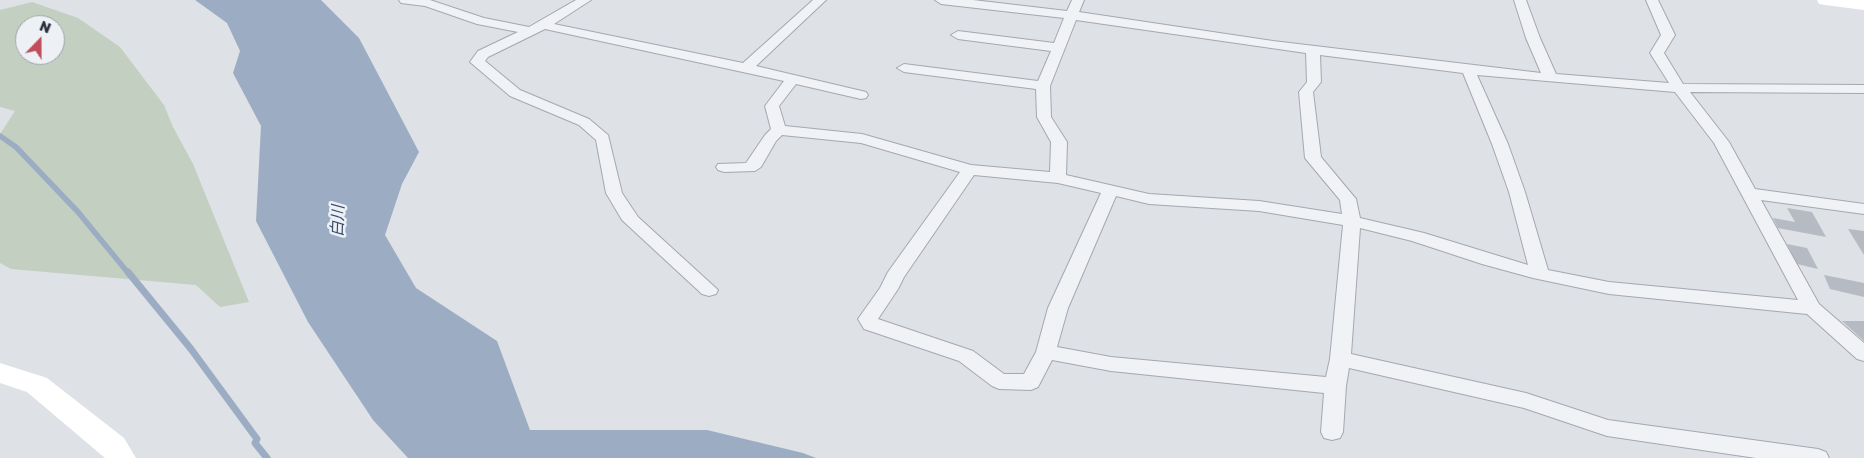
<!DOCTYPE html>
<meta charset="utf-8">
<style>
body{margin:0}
#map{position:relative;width:1864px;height:458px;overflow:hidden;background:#dee1e6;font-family:"Golos Text",sans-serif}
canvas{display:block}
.north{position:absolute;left:15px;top:15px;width:50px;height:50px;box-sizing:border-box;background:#edf0f4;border:1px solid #9fa3aa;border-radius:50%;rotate:22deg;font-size:14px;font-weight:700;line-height:20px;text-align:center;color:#292f3c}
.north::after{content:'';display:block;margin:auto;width:18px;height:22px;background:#c14d59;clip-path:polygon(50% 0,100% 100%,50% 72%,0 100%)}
</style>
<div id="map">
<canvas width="1864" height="458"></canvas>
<div class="north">N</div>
</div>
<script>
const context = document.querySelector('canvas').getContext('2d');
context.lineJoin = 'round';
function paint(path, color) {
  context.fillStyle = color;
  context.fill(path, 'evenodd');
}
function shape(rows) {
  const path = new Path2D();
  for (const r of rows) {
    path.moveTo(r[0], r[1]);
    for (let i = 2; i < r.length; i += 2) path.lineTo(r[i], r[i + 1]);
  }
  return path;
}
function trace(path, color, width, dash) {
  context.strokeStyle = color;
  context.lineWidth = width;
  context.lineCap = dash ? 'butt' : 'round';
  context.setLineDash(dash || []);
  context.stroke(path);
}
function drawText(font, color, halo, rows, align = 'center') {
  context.font = font + ' "Golos Text","Noto Sans JP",sans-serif';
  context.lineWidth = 5;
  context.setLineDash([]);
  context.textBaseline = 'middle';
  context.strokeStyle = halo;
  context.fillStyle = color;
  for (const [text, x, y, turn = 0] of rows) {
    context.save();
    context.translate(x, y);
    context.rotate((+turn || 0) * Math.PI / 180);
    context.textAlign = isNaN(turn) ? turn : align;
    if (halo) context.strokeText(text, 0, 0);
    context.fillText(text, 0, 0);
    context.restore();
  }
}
paint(shape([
 [32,2,78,18,120,47,164,105,173,127,193,164,249,302,220,307,196,285,11,269,0,263,0,134,15,111,0,107,0,10],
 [25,25,55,25,55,55,25,55]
]), '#c3cfc0');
paint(shape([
 [195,0,321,0,359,38,419,152,402,184,385,235,416,288,497,341,530,430,707,430,803,453,816,458,408,458,373,420,308,322,256,221,261,126,233,73,240,51,227,23]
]), '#9cadc3');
trace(shape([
 [0,136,16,147,78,212,129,274]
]), '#9cadc3', 5.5);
trace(shape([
 [128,272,191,349,257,439,255,443,267,458]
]), '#9cadc3', 7);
paint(shape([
 [1787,208,1812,212,1826,237,1778,228,1773,218,1795,222],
 [1848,229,1864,231,1864,255],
 [1787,244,1807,248,1818,269,1797,264],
 [1824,275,1864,283,1864,297,1830,289],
 [1842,321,1864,321,1864,341]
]), '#b6bac2');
const street = shape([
 [399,0,430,0,484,18,529,27,576,0,591,0,554,24,743,63,813,0,826,0,756,66,866,92,868,95,866,98,861,99,796,84,779,106,785,126,862,134,971,165,1050,172,1051,142,1037,117,1036,89,904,72,897,68,904,64,1038,81,1051,51,958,39,951,35,958,31,1054,43,1064,18,941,4,935,0,973,0,1067,11,1072,0,1084,0,1079,12,1273,41,1541,73,1526,38,1514,0,1526,0,1540,38,1556,74,1669,83,1650,53,1661,35,1646,0,1658,0,1675,35,1664,53,1683,84,1864,85,1864,93,1690,92,1729,142,1755,189,1864,204,1864,214,1761,200,1819,304,1864,343,1864,361,1857,359,1807,314,1609,294,1533,278,1482,264,1412,241,1360,228,1351,354,1526,393,1608,420,1818,449,1826,452,1829,458,1756,458,1607,436,1524,408,1349,368,1346,386,1343,432,1340,438,1332,440,1324,438,1321,432,1324,393,1111,371,1052,360,1038,387,1031,390,999,389,992,386,959,361,864,329,858,319,880,288,888,272,960,172,861,143,782,135,776,141,761,167,755,171,724,172,718,170,716,167,718,164,746,163,765,135,771,129,765,106,784,81,545,29,488,57,485,61,520,90,589,119,608,135,622,193,638,217,718,290,716,294,709,296,702,294,622,220,606,193,596,140,579,125,510,96,470,62,478,51,518,32,477,24,425,6,401,3,399,0],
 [1076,20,1306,53,1307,82,1299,92,1305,158,1340,200,1342,214,1259,201,1149,194,1066,175,1067,142,1051,117,1050,86,1076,20],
 [1320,55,1463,73,1492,144,1509,192,1528,265,1424,233,1360,218,1356,199,1321,157,1313,92,1321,82,1320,55],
 [1477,75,1675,92,1714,143,1798,300,1609,282,1548,270,1525,192,1508,144,1477,75],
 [974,175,1058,183,1101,193,1048,308,1036,352,1024,374,1004,374,973,351,878,319,898,289,904,277,974,175],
 [1116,196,1149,204,1259,211,1343,225,1330,359,1326,377,1111,357,1057,347,1068,308,1116,196]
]);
trace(street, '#a4a8b0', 2);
paint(street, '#f0f2f5');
paint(shape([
 [1817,0,1864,0,1864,10,1825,5,1819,4,1817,0],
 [0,363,47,378,124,438,136,458,105,458,27,392,0,383,0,363]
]), '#fff');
drawText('italic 16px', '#374c6c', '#edf0f4', [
 ["白川",338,221,-88]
]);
</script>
